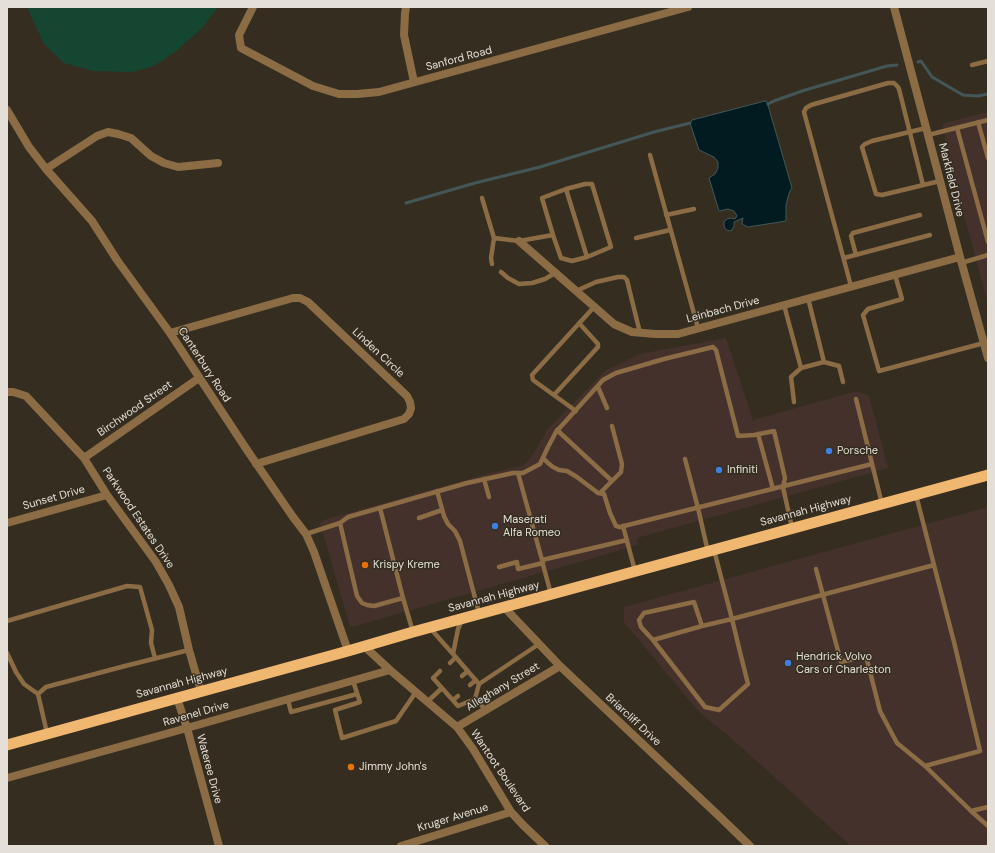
<!DOCTYPE html>
<style>
body{margin:0}
#map{position:relative;width:995px;height:853px;overflow:hidden;background:#352e20;font-family:"DM Sans",sans-serif}
canvas{display:block}
.frame{position:absolute;inset:0;border:8px solid #e4dfd7;pointer-events:none}
</style>
<div id="map">
<canvas width="995" height="853"></canvas>
<div class="frame"></div>
</div>
<script>
const context = document.querySelector('canvas').getContext('2d');
context.lineJoin = 'round';
function paint(path, color) {
  context.fillStyle = color;
  context.fill(path, 'evenodd');
}
function shape(rows) {
  const path = new Path2D();
  for (const r of rows) {
    path.moveTo(r[0], r[1]);
    for (let i = 2; i < r.length; i += 2) path.lineTo(r[i], r[i + 1]);
  }
  return path;
}
function trace(path, color, width, dash) {
  context.strokeStyle = color;
  context.lineWidth = width;
  context.lineCap = dash ? 'butt' : 'round';
  context.setLineDash(dash || []);
  context.stroke(path);
}
function drawText(font, color, halo, rows, align = 'center') {
  context.font = font + ' "DM Sans",sans-serif';
  context.lineWidth = 3;
  context.setLineDash([]);
  context.textBaseline = 'middle';
  context.strokeStyle = halo;
  context.fillStyle = color;
  for (const [text, x, y, turn = 0] of rows) {
    context.save();
    context.translate(x, y);
    context.rotate((+turn || 0) * Math.PI / 180);
    context.textAlign = isNaN(turn) ? turn : align;
    if (halo) context.strokeText(text, 0, 0);
    context.fillText(text, 0, 0);
    context.restore();
  }
}
paint(shape([
 [988,112,988,304,959,197,942,124],
 [726,338,753,420,857,391,869,396,888,468,637,538,638,545,355,626,350,626,320,523,324,520,490,473,522,466,531,458,547,430,605,371,640,354],
 [988,507,988,846,851,846,731,738,698,711,624,622,624,607]
]), '#44312c');
paint(shape([
 [27,7,218,7,202,28,175,52,154,66,132,72,93,71,64,63,44,44]
]), '#154632');
const water = shape([
 [765,101,767,102,792,188,789,193,786,205,786,221,748,227,742,224,743,218,734,222,734,226,732,230,729,231,725,229,724,225,724,222,727,219,731,218,735,219,737,216,734,211,728,209,719,211,709,178,715,174,718,168,718,162,714,157,699,150,690,123,692,120,765,101]
]);
paint(water, '#001c21');
trace(water, '#445658', 1);
trace(shape([
 [918,62,921,61,932,77,963,95,978,96,988,94],
 [768,104,774,101,802,91,887,66,897,65],
 [406,203,475,183,540,167,654,132,690,123]
]), '#445658', 3);
trace(shape([
 [972,65,988,61],
 [978,122,988,158],
 [926,128,872,141,865,144,862,147,876,194,882,195,940,181],
 [957,128,988,242],
 [928,135,988,120],
 [650,155,698,328],
 [566,189,587,257],
 [482,198,494,238],
 [666,215,694,209],
 [636,238,670,230],
 [856,255,851,236,853,233,920,215],
 [844,258,930,235],
 [961,263,988,255],
 [492,264,491,258,494,238,519,241,553,235,542,198,566,189,585,184,592,184,611,247,587,257,572,261,561,258,553,235],
 [501,272,508,278,519,284,532,283,545,279,555,273],
 [895,275,902,299,868,309,863,315,879,371,984,343],
 [851,286,804,112,806,108,811,105,888,83,894,83,898,87,899,89,923,185],
 [576,291,596,282,618,277,624,277,627,280,640,333],
 [784,305,801,368,824,362,808,298],
 [824,362,839,366,843,382],
 [598,387,607,408],
 [554,395,598,347,598,344,579,323],
 [856,399,882,504],
 [794,402,791,377,801,368],
 [576,411,533,380,532,375,594,307],
 [557,430,612,481],
 [758,434,773,489],
 [543,458,548,463,553,467,559,470,567,471,577,477,598,493,604,494,610,513,616,526,620,527,872,464],
 [685,459,698,508,708,552],
 [518,473,542,560,627,540],
 [484,479,489,497],
 [437,491,444,516,448,524,455,531,460,541,479,613],
 [600,493,621,472,622,464,612,426],
 [380,508,403,598,413,632],
 [419,518,442,510],
 [340,523,357,596,362,603,367,605,374,606,403,598],
 [623,526,635,571],
 [306,534,340,523,348,517,467,483,513,473,523,473,540,464,548,447,556,432,603,380,616,373,664,359,713,347,716,350,738,436,754,435,774,431,785,478,783,487,792,528],
 [714,550,732,619,740,652,748,684,719,710,705,707,653,640,641,627,639,620,644,613,694,602,702,626,732,619,934,565,916,495],
 [542,561,551,594],
 [499,567,517,562,518,569,543,563],
 [816,569,841,662,866,656,880,711,897,743,925,766,980,751,954,642,934,565],
 [7,621,127,586,140,587,152,630,151,643,155,658],
 [430,628,453,654,458,629,462,620],
 [653,640,702,626],
 [7,653,16,672,24,684,38,694],
 [453,654,479,684],
 [450,663,456,657],
 [440,671,433,678,458,706,475,699,486,710],
 [462,676,468,671],
 [353,681,360,702,335,710,342,738,396,721,416,692],
 [470,685,476,680],
 [475,699,479,684,539,644],
 [288,700,291,712,357,694],
 [453,700,458,696],
 [427,702,442,688],
 [47,733,38,694,46,687,125,666,189,650],
 [925,766,971,811,988,807],
 [971,811,988,826]
]), '#8c6c45', 4.5);
trace(shape([
 [253,7,239,35,241,48,313,86,339,94,357,94,379,92,688,7],
 [406,7,405,13,404,35,414,82],
 [894,7,928,135,960,257,988,358],
 [7,110,29,147,46,169,92,221,117,260,170,333,247,450,293,517,306,534,314,552,348,651],
 [46,169,97,136,108,132,118,134,131,138,151,156,164,163,178,167,218,163],
 [519,241,614,324,632,332,655,334,678,334,960,257],
 [170,333,293,298,300,298,308,302,407,396,410,402,411,408,409,414,404,419,256,464],
 [7,392,13,392,26,396,84,458,107,495,156,562,169,585,179,607,189,650,201,691],
 [84,458,199,378],
 [7,523,107,495],
 [504,607,560,666,720,817,750,846],
 [364,646,390,670,457,727,473,749,511,812,523,825,545,846],
 [177,698,187,728,219,846],
 [457,727,560,666],
 [7,778,187,728,390,670],
 [401,846,511,812]
]), '#8c6c45', 8);
trace(shape([
 [7,745,348,651,413,632,988,475]
]), '#f0b770', 11);
for (const [x, y, r, color] of [
 [829,451,4,"#3f7fe0"],
 [719,470,4,"#3f7fe0"],
 [495,526,4,"#3f7fe0"],
 [365,565,4,"#e8710a"],
 [788,663,4,"#3f7fe0"],
 [351,767,4,"#e8710a"]
]) {
  const dot = new Path2D();
  dot.arc(x, y, r, 0, 2 * Math.PI);
  context.fillStyle = color;
  context.fill(dot);
  trace(dot, '#352e20', 1.5);
}
drawText('11px', '#e4dfd7', '#352e20', [
 ["Sanford Road",459,59,-15],
 ["Markfield Drive",951,180,76],
 ["Leinbach Drive",723,310,-15],
 ["Linden Circle",378,353,43],
 ["Canterbury Road",204,365,57],
 ["Birchwood Street",135,409,-35],
 ["Sunset Drive",54,498,-16],
 ["Savannah Highway",806,511,-15],
 ["Parkwood Estates Drive",138,518,56],
 ["Savannah Highway",494,597,-15],
 ["Savannah Highway",182,683,-15],
 ["Alleghany Street",503,687,-31],
 ["Ravenel Drive",196,714,-16],
 ["Briarcliff Drive",633,720,43],
 ["Wateree Drive",209,769,75],
 ["Wantoot Boulevard",500,771,56],
 ["Kruger Avenue",453,818,-17]
]);
drawText('11px', '#e4dfd7', '#352e20', [
 ["Porsche",837,451],
 ["Infiniti",727,470],
 ["Maserati",503,520],
 ["Alfa Romeo",503,533],
 ["Krispy Kreme",373,565],
 ["Hendrick Volvo",796,657],
 ["Cars of Charleston",796,670],
 ["Jimmy John's",359,767]
], 'left');
</script>
